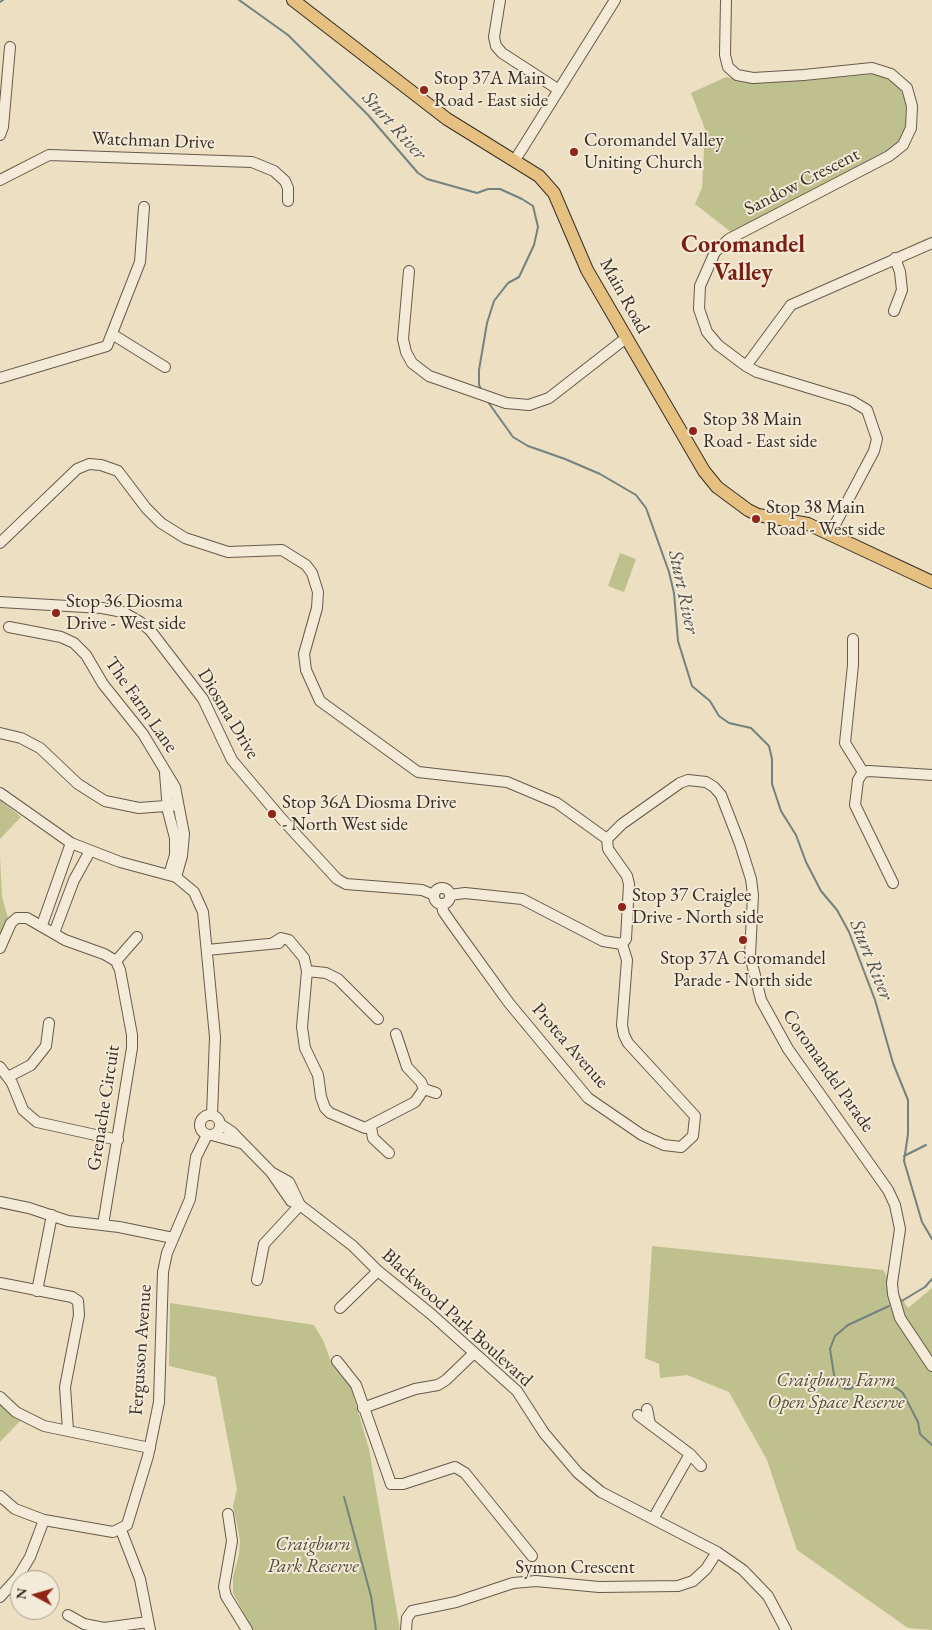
<!DOCTYPE html>
<style>
body{margin:0}
#map{position:relative;width:932px;height:1630px;overflow:hidden;background:#eddfc1;font-family:"EB Garamond",serif}
canvas{display:block}
.north{position:absolute;left:10px;top:1570px;width:50px;height:50px;box-sizing:border-box;background:#f3ead7;border:1px solid #a89f90;border-radius:50%;rotate:276deg;font-size:14px;font-weight:700;line-height:20px;text-align:center;color:#382e25}
.north::after{content:'';display:block;margin:auto;width:18px;height:22px;background:#8f2418;clip-path:polygon(50% 0,100% 100%,50% 72%,0 100%)}
</style>
<div id="map">
<canvas width="932" height="1630"></canvas>
<div class="north">N</div>
</div>
<script>
const context = document.querySelector('canvas').getContext('2d');
context.lineJoin = 'round';
function paint(path, color) {
  context.fillStyle = color;
  context.fill(path, 'evenodd');
}
function shape(rows) {
  const path = new Path2D();
  for (const r of rows) {
    if (r.length === 3) {
      path.moveTo(r[0] + r[2], r[1]);
      path.arc(r[0], r[1], r[2], 0, 2 * Math.PI);
      continue;
    }
    path.moveTo(r[0], r[1]);
    for (let i = 2; i < r.length; i += 2) path.lineTo(r[i], r[i + 1]);
  }
  return path;
}
function trace(path, color, width, dash) {
  context.strokeStyle = color;
  context.lineWidth = width;
  context.lineCap = dash ? 'butt' : 'round';
  context.setLineDash(dash || []);
  context.stroke(path);
}
function drawText(font, color, halo, rows, align = 'center') {
  context.font = font + ' "EB Garamond",serif';
  context.lineWidth = 4;
  context.setLineDash([]);
  context.textBaseline = 'middle';
  context.strokeStyle = halo;
  context.fillStyle = color;
  for (const [text, x, y, turn = 0] of rows) {
    context.save();
    context.translate(x, y);
    context.rotate((+turn || 0) * Math.PI / 180);
    context.textAlign = isNaN(turn) ? turn : align;
    if (halo) context.strokeText(text, 0, 0);
    context.fillText(text, 0, 0);
    context.restore();
  }
}
paint(shape([
 [874,74,890,80,900,89,905,96,908,109,905,132,897,145,884,154,731,232,695,204,702,188,705,129,691,93,726,77,751,83,804,81],
 [620,553,636,559,624,592,608,586],
 [0,800,21,817,0,839],
 [0,856,2,897,8,918,0,935],
 [652,1246,883,1270,908,1308,932,1288,932,1630,908,1628,797,1550,767,1460,729,1392,687,1375,660,1378,659,1364,645,1358],
 [170,1303,314,1325,323,1340,330,1359,351,1387,369,1449,400,1630,253,1630,233,1593,233,1577,239,1554,240,1540,233,1506,237,1489,216,1377,169,1366],
 [0,1403,21,1420,0,1442]
]), '#bec08e');
trace(shape([
 [239,0,288,35,368,115,418,173,427,179,477,193,488,189,500,189,522,199,533,206,538,227,534,245,519,277,508,283,494,301,487,323,479,370,479,385,482,391],
 [0,2,3,0],
 [488,402,513,437,528,446,565,459,600,474,636,495,646,508,669,572,674,593,678,641,692,686,710,701,719,716,729,723,751,728,769,746,772,759,772,784,781,811,796,835,806,862,821,891,837,910,849,932,875,1000,893,1063,908,1100,908,1134,904,1161,922,1222,932,1239],
 [904,1156,926,1145],
 [900,1302,925,1287,932,1279],
 [889,1306,848,1325,835,1336,830,1349,834,1375,840,1386,846,1389,851,1389,858,1380,869,1376,898,1389,903,1393,918,1422,920,1434,932,1445],
 [344,1497,371,1596,376,1630]
]), '#74827f', 2);
const minor = shape([
 [500,0,494,37,496,46,502,53,559,90],
 [726,0,725,55,728,67,737,75,753,78,804,75,872,68,891,74,907,88,912,106,911,128,903,145,889,156,729,239,715,252,700,286,699,309,707,332,718,345,746,366,757,372,852,401,867,410,877,439,874,451,830,534],
 [0,135,3,127,10,47],
 [515,160,615,0],
 [0,180,49,155,252,162,274,171,285,181,288,188,288,201],
 [409,271,403,339,406,352,412,363,429,376,506,403,529,405,549,398,626,338],
 [894,311,902,290,900,272,895,258],
 [112,334,165,367],
 [746,366,791,305,932,243],
 [0,378,107,346,140,262,144,207],
 [0,543,77,469,89,464,101,465,118,471,146,508,161,523,185,538,228,552,282,550,306,565,312,573,318,592,317,608,304,654,306,670,320,701,418,772,507,782,557,803,607,839],
 [0,602,102,608,123,612,140,622,150,630,203,699,232,760,281,818,337,879,346,884,422,890,434,895],
 [9,627,61,637,74,643,86,655,103,684,143,734,175,787,184,834,182,856,176,877],
 [853,639,853,665,845,743,863,772],
 [0,733,21,738,40,748,78,784,105,801,139,808,178,805],
 [165,773,168,811,175,838,175,855,169,875],
 [0,793,71,843,120,862,176,877,194,892,203,912,215,1037,212,1115],
 [607,839,622,824,680,783,688,780,706,782,714,787,721,795,740,844,751,879,753,895,750,955,761,1000,788,1049,888,1190,895,1205,900,1229,892,1283,893,1294,900,1318,932,1366],
 [607,839,608,849,627,876,629,884,626,939,622,944],
 [893,883,855,805,858,780,863,772,869,771,932,775],
 [442,896,8],
 [450,895,465,893,522,899,603,941,622,944],
 [442,904,443,911,452,924,509,1003,588,1098,642,1135,664,1145,681,1147,693,1136,695,1116,628,1043,624,1035,622,1025,627,960,622,944],
 [42,925,71,843],
 [54,933,74,880,90,851],
 [273,943,281,938,289,940,304,958,307,971,302,1027,305,1048,318,1075,321,1097,325,1108,330,1113,365,1128,415,1102,424,1089,421,1082,407,1067,396,1034],
 [0,948,11,923,17,918,27,918,65,940,104,954,116,961,120,970,132,1035,132,1048,103,1225],
 [207,950,279,943],
 [116,961,137,937],
 [307,971,326,973,338,979,378,1019],
 [0,1067,12,1083,23,1110,37,1122,118,1140],
 [8,1077,31,1065,46,1046,49,1023],
 [424,1089,436,1093],
 [210,1125,10],
 [220,1124,232,1132,271,1172,291,1201,300,1205,353,1246,378,1271,431,1314,517,1391,544,1433,578,1473,601,1492,717,1552,743,1570,768,1596,786,1630],
 [371,1127,373,1138,389,1153],
 [212,1135,241,1143],
 [271,1172,289,1182,300,1205],
 [0,1202,29,1208,68,1221,119,1227,173,1238],
 [257,1280,264,1244,300,1205],
 [0,1283,72,1297,78,1301,79,1315,65,1387,68,1430],
 [37,1291,52,1215],
 [340,1308,378,1271],
 [337,1361,356,1385,391,1484,403,1484,455,1467,465,1473,532,1556],
 [0,1397,16,1412,44,1426,150,1448],
 [363,1408,415,1389,438,1385,446,1380,474,1353],
 [647,1409,650,1424],
 [638,1415,690,1454,653,1519],
 [690,1454,701,1466],
 [0,1496,15,1509,44,1520,113,1532,127,1525,148,1456,159,1402,163,1272,167,1253,190,1199,196,1157,207,1135],
 [228,1514,232,1541,224,1587,226,1596,247,1630],
 [121,1530,140,1579,150,1630],
 [0,1597,18,1577,30,1557,44,1520],
 [68,1615,84,1624,104,1628,148,1622],
 [406,1630,407,1618,412,1611,456,1602,513,1583,536,1581,599,1587,678,1586,693,1581,706,1569,717,1552]
]);
const major = shape([
 [293,0,447,119,539,176,554,193,587,270,704,471,717,487,748,510,758,515,808,524,932,582]
]);
trace(minor, '#655a4c', 12);
trace(major, '#382e25', 14);
trace(minor, '#f3ead7', 10);
trace(major, '#e6c080', 12);
for (const [x, y, r, color] of [
 [424,90,5,"#8f2418"],
 [574,152,5,"#8f2418"],
 [693,431,5,"#8f2418"],
 [756,519,5,"#8f2418"],
 [56,613,5,"#8f2418"],
 [272,814,5,"#8f2418"],
 [622,907,5,"#8f2418"],
 [743,940,5,"#8f2418"]
]) {
  const dot = new Path2D();
  dot.arc(x, y, r, 0, 2 * Math.PI);
  context.fillStyle = color;
  context.fill(dot);
  trace(dot, '#f3ead7', 2);
}
drawText('19px', '#382e25', '#f3ead7', [
 ["Stop 37A Main",434,79],
 ["Road - East side",434,101],
 ["Coromandel Valley",584,141],
 ["Uniting Church",584,163],
 ["Stop 38 Main",703,420],
 ["Road - East side",703,442],
 ["Stop 38 Main",766,508],
 ["Road - West side",766,530],
 ["Stop 36 Diosma",66,602],
 ["Drive - West side",66,624],
 ["Stop 36A Diosma Drive",282,803],
 ["- North West side",282,825],
 ["Stop 37 Craiglee",632,896],
 ["Drive - North side",632,918],
 ["Stop 37A Coromandel",743,959,"center"],
 ["Parade - North side",743,981,"center"]
], 'left');
drawText('19px', '#382e25', '#f3ead7', [
 ["Watchman Drive",153,141,2],
 ["Sandow Crescent",802,182,-27],
 ["Main Road",624,296,61],
 ["The Farm Lane",141,705,55],
 ["Diosma Drive",228,714,59],
 ["Protea Avenue",570,1046,49],
 ["Coromandel Parade",828,1071,55],
 ["Grenache Circuit",104,1108,-81],
 ["Blackwood Park Boulevard",457,1318,42],
 ["Fergusson Avenue",141,1350,-86],
 ["Symon Crescent",575,1568]
]);
drawText('italic 19px', '#534b3a', '#f3ead7', [
 ["Craigburn Farm",836,1381],
 ["Open Space Reserve",836,1403],
 ["Craigburn",313,1545],
 ["Park Reserve",313,1567]
]);
drawText('italic 20px', '#51514a', '#f3ead7', [
 ["Sturt River",394,126,48],
 ["Sturt River",683,592,78],
 ["Sturt River",871,960,68]
]);
drawText('bold 24px', '#7a1f14', '#f3ead7', [
 ["Coromandel",743,245],
 ["Valley",743,273]
]);
</script>
